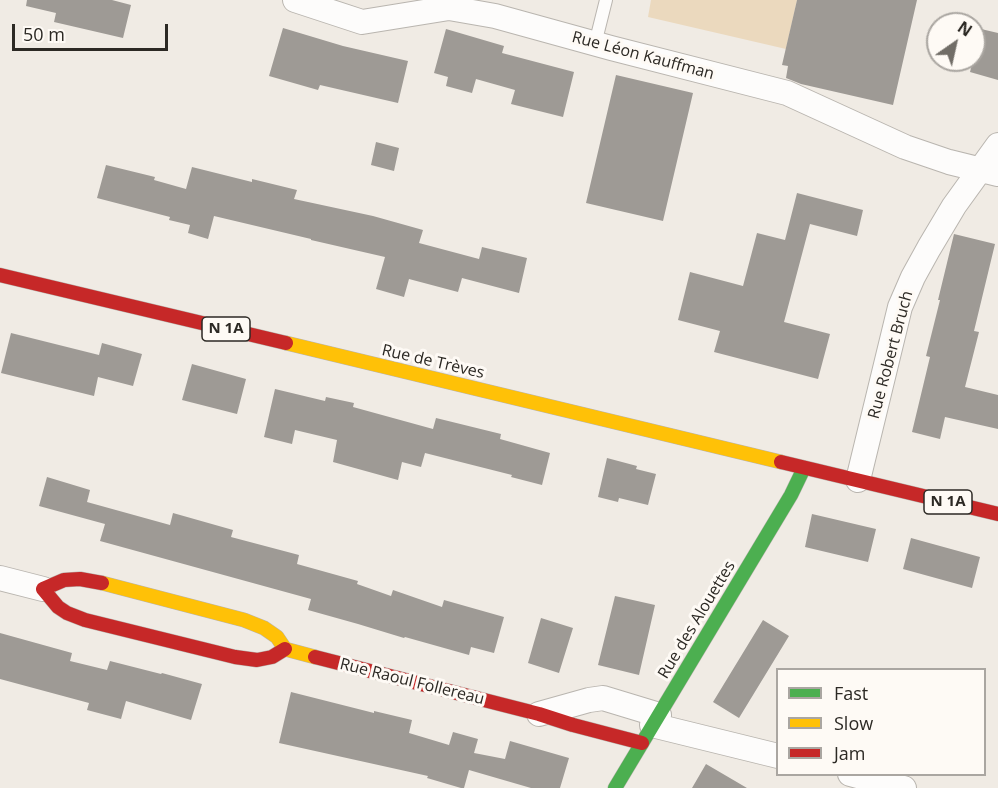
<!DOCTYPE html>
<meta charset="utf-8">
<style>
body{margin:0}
#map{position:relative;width:998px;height:788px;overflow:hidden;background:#f0ebe4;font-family:"Open Sans",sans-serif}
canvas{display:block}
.legend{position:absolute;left:776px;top:668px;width:210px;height:108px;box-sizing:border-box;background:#fefaf5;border:2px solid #aaa6a1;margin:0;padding:8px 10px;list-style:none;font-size:18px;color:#2c2924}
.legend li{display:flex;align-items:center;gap:12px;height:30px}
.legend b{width:30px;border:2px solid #aaa6a1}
.north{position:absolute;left:926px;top:12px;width:60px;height:60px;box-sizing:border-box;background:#fefaf5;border:2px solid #aaa6a1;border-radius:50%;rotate:34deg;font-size:16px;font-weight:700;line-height:24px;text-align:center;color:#2c2924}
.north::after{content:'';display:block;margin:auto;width:21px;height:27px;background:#716d67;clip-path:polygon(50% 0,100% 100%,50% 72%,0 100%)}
.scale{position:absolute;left:12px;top:24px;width:156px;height:27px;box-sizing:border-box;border:3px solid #2c2924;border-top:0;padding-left:8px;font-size:18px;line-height:21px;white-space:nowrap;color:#2c2924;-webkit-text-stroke:4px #fefaf5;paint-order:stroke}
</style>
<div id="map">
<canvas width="998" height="788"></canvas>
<ul class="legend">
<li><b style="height:8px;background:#4caf50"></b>Fast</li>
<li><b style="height:8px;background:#ffc107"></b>Slow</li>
<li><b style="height:8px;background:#c62828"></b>Jam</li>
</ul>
<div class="north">N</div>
<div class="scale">50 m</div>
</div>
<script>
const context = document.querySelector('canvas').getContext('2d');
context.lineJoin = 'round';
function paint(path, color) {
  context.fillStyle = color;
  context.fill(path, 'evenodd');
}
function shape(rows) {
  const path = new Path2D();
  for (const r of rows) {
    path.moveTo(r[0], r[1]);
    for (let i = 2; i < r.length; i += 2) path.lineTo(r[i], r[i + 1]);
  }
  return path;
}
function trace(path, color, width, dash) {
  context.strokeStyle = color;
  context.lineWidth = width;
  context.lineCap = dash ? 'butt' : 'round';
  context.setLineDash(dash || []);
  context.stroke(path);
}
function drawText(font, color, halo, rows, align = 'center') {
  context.font = font + ' "Open Sans",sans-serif';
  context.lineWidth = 6;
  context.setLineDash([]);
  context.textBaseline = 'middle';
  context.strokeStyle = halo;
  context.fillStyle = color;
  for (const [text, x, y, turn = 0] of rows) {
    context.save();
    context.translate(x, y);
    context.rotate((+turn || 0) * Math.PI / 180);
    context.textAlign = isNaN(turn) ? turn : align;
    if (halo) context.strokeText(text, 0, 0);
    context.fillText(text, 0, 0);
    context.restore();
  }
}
paint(shape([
 [651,0,797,0,786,49,648,17]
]), '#ebd9be');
paint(shape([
 [27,0,112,0,131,5,123,38,54,22,56,13,26,6],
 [797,0,917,0,893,105,801,84,786,78,788,66,782,65],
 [283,28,343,46,408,61,398,103,320,85,318,90,269,76],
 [446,29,504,46,502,53,574,72,563,117,511,104,515,90,476,79,472,93,446,86,448,77,434,73],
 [981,29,998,33,998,80,970,72],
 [616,75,693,93,663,221,586,203],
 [376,142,399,148,394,171,371,165],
 [106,165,155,177,154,180,186,189,192,167,252,182,252,179,297,190,294,199,373,216,423,230,419,243,479,259,482,247,527,258,519,293,462,278,458,292,409,279,404,297,376,289,385,257,311,240,311,239,214,216,208,239,188,233,190,225,169,220,170,217,97,198],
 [797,193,863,210,857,236,810,224,784,322,830,334,818,379,714,352,720,331,678,320,690,272,743,286,757,233,785,240],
 [954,234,995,244,974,331,979,332,965,387,998,395,998,429,945,417,940,439,912,432,930,357,926,356,940,300,938,300],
 [11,333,99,355,102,343,142,354,133,386,98,377,94,396,1,373],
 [192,364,246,379,237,414,182,400],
 [275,389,325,401,326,397,354,403,353,407,433,429,436,418,501,434,500,439,550,453,542,485,511,477,512,475,425,453,421,467,402,462,398,480,333,462,337,440,295,430,292,444,264,437],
 [607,458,637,466,636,469,656,474,648,505,619,498,618,502,598,497],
 [47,477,90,490,87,502,170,525,173,513,233,530,231,537,299,555,297,564,358,581,357,584,391,596,393,590,442,607,444,600,504,617,494,653,471,647,469,655,405,637,404,638,358,624,308,610,311,599,100,541,105,524,39,506],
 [812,514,876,529,868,562,805,547],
 [911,538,980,557,972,588,903,569],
 [615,596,655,605,639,675,598,665],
 [541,618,573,628,559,673,528,663],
 [763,620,789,636,739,718,713,702],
 [0,633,72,653,70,661,107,670,110,661,161,674,162,673,202,684,191,720,126,701,121,719,87,710,89,703,0,679],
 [291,692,374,713,374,711,412,720,409,733,449,745,453,732,478,739,474,753,505,759,510,741,569,758,560,788,531,788,469,770,464,788,461,788,427,778,428,776,279,743],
 [706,764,747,788,692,788]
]), '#9e9a95');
const lane = shape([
 [595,44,606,0]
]);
const street = shape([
 [295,0,362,22,449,8,495,16,611,48,787,93,905,147,949,162,998,174],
 [858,480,900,307,913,277,929,248,954,206,998,145],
 [0,578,43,589],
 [539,714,589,700,603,698,659,715],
 [652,725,778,756],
 [850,774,904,788]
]);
const fast = shape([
 [615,788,791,495,804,468]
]);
const slow = shape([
 [286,343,781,462],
 [102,583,244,620,264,628,277,637,285,649,315,657]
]);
const jam = shape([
 [0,275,286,343],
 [781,462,998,514],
 [102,583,80,579,64,580,43,589,58,607,67,613,85,620,235,657,257,660,272,657,285,649],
 [315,657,539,714,573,725,642,743]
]);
trace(lane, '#b9b5af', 14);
trace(street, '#b9b5af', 26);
trace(fast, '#b9b5af', 15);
trace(slow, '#b9b5af', 15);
trace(jam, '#b9b5af', 15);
trace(lane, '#fdfcfb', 12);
trace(street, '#fdfcfb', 24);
trace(fast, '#4caf50', 14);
trace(slow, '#ffc107', 14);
trace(jam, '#c62828', 14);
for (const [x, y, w] of [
 [226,329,48],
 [948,502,48]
]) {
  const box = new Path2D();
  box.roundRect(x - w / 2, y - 12, w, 24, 4.5);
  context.fillStyle = '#fefaf5';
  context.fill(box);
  trace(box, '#2c2924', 1.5);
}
drawText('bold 15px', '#2c2924', null, [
 ["N 1A",226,329],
 ["N 1A",948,502]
]);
drawText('16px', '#2c2924', '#fefaf5', [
 ["Rue Léon Kauffman",643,56,15],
 ["Rue Robert Bruch",891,355,-75],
 ["Rue de Trèves",433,362,13],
 ["Rue des Alouettes",697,620,-59],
 ["Rue Raoul Follereau",412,682,14]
]);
</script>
